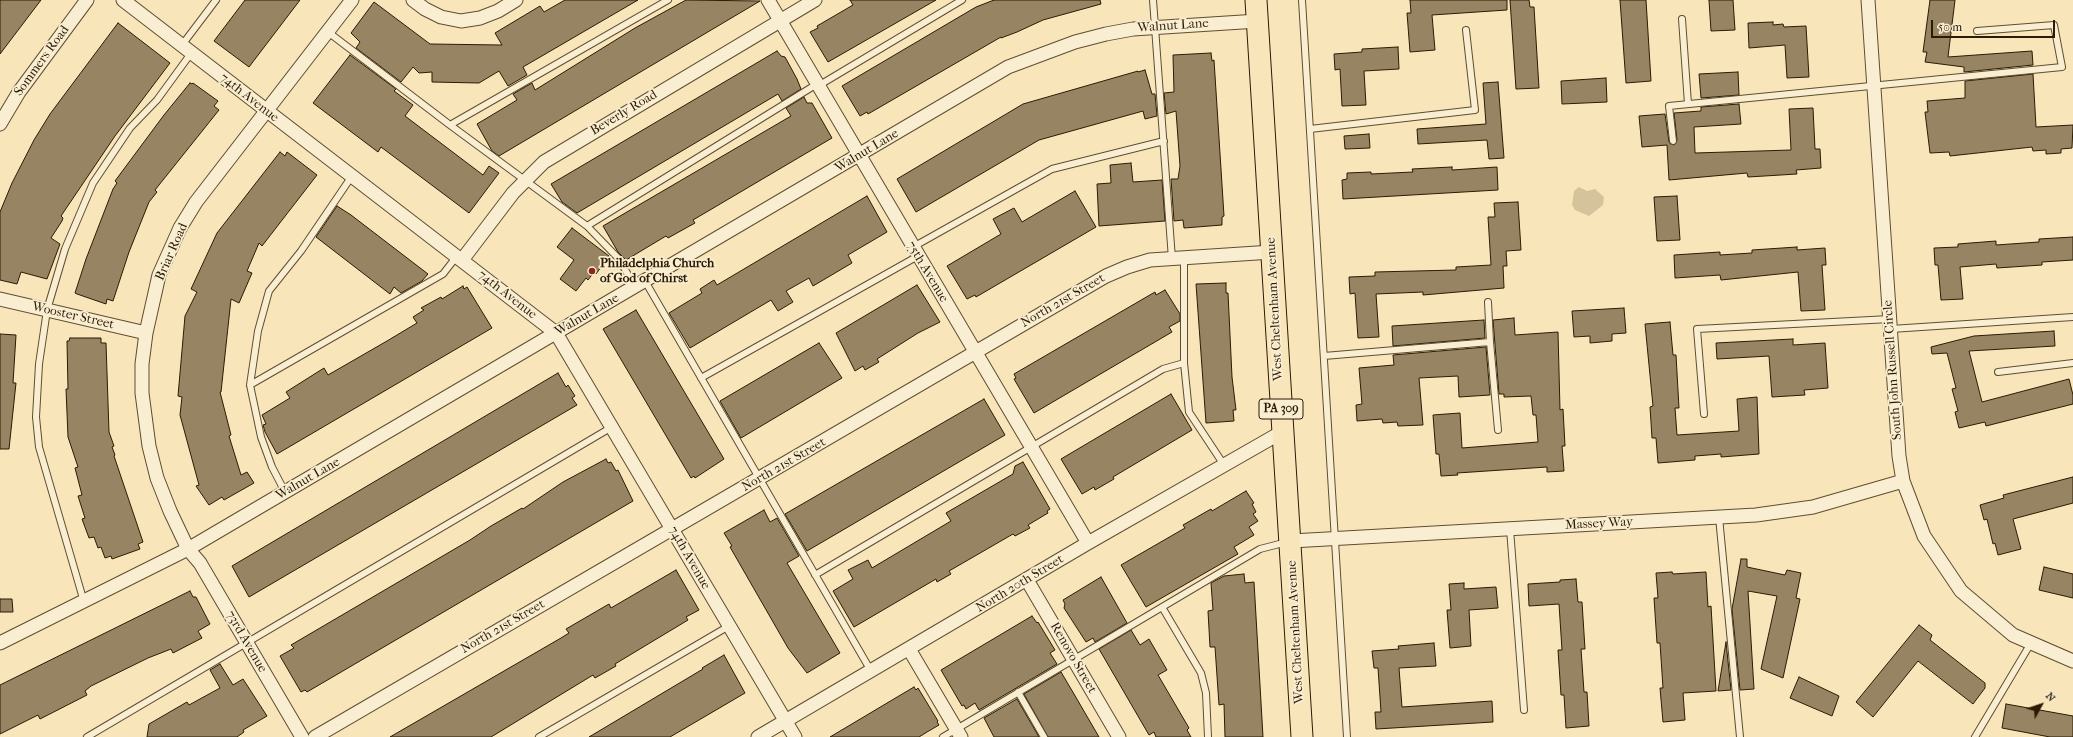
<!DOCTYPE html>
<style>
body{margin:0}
#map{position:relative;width:2073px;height:737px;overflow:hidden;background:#f8e5ba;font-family:"IM FELL French Canon",serif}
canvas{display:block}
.north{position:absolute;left:2021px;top:685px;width:40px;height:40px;-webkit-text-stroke:3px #faeed2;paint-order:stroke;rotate:50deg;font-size:11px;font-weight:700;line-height:16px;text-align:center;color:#2b1b03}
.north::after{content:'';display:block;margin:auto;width:14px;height:18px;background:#2b1b03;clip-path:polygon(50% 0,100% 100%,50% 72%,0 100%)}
.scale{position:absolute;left:1931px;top:20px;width:124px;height:18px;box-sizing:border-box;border:2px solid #2b1b03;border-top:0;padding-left:5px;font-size:12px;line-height:14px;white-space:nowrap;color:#2b1b03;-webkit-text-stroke:3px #faeed2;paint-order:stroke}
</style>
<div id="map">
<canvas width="2073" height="737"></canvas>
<div class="north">N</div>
<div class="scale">50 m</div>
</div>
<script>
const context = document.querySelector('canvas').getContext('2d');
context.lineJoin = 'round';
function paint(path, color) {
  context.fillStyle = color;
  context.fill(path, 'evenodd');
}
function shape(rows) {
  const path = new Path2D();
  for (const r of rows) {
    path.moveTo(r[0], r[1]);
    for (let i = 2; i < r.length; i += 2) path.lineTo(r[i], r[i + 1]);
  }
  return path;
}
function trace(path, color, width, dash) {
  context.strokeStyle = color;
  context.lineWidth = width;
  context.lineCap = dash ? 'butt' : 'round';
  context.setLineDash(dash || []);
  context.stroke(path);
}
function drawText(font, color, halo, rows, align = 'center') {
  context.font = font + ' "IM FELL French Canon",serif';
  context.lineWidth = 3.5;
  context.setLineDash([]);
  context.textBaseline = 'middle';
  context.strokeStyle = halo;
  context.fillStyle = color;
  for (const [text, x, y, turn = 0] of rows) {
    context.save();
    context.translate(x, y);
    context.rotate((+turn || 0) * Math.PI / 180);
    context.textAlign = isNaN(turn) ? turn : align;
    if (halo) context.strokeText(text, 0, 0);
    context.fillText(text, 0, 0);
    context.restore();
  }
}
paint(shape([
 [1579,187,1587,191,1595,189,1604,197,1603,205,1589,216,1575,210,1572,205,1574,191]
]), '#d5c39b');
const building = shape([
 [0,0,41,0,0,54,0,0],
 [245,0,300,0,249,67,214,41,245,0],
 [565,0,638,0,523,67,527,75,508,86,499,71,479,83,432,82,432,72,419,73,413,67,401,82,356,48,360,42,351,33,374,2,430,44,502,45,495,33,540,6,544,12,565,0],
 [686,0,760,1,499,156,492,151,477,124,517,100,513,94,532,83,535,90,635,28,686,0],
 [850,0,936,0,828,62,810,32,818,28,817,26,853,5,850,0],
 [994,0,1100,0,1101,4,1043,20,1017,32,1001,38,1001,37,868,114,867,112,860,116,842,86,976,7,994,0],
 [1410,0,1507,0,1507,10,1432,15,1435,50,1410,52,1407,13,1411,13,1410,0],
 [1510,0,1529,0,1530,7,1534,7,1539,88,1516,89,1510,0],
 [1620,0,1646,0,1651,81,1626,83,1620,0],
 [1709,0,1733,0,1735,30,1711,31,1709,0],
 [1930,0,1955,0,1948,57,2032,51,2033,65,1964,72,1964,67,1925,62,1927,52,1923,52,1930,0],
 [1773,22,1773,25,1783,24,1784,27,1806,26,1809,77,1787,78,1785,45,1749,48,1748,23,1773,22],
 [118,23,170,63,115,136,61,216,63,218,62,221,51,238,60,244,47,279,21,272,17,284,0,280,0,212,12,183,34,140,50,114,118,23],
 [1398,47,1399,69,1364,71,1366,105,1342,106,1340,69,1335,70,1334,54,1362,52,1362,49,1398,47],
 [777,51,781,56,785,57,797,79,801,89,782,101,778,94,577,213,562,202,551,184,777,51],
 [1211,53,1212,61,1214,60,1224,216,1222,217,1222,225,1184,228,1183,220,1174,221,1171,179,1178,179,1180,166,1176,111,1166,114,1164,93,1174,92,1173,55,1211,53],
 [350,55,396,89,394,91,413,105,405,116,483,175,489,166,499,173,469,213,381,147,378,152,313,103,350,55],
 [1145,70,1152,94,1155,94,1157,116,1145,119,1143,111,1039,140,916,212,897,179,1023,104,1138,71,1138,72,1145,70],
 [1738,72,1739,95,1701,98,1699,74,1738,72],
 [2033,74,2036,127,2073,125,2072,148,2061,149,2061,153,2046,154,2046,150,2033,151,2032,147,1950,156,1949,152,1930,153,1925,112,1928,112,1927,101,1965,98,1965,81,2033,74],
 [1606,78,1607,102,1562,104,1561,81,1606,78],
 [1498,82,1504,158,1489,159,1487,140,1418,144,1417,129,1486,124,1483,83,1498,82],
 [190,83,192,84,193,83,218,101,214,106,219,110,155,190,157,192,149,202,129,252,113,301,107,299,106,304,77,294,75,293,86,259,113,189,117,183,115,181,164,115,190,83],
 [804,97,807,103,812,103,832,138,693,220,695,223,668,238,666,236,626,260,618,252,603,226,791,116,786,108,804,97],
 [1739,104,1741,124,1694,127,1695,153,1791,150,1789,109,1813,108,1815,149,1820,149,1821,168,1796,170,1797,174,1748,177,1747,173,1669,180,1667,145,1642,147,1639,116,1665,114,1669,142,1674,145,1677,140,1674,113,1701,111,1701,107,1739,104],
 [1369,134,1370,148,1345,149,1344,136,1369,134],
 [280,152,285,156,287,152,317,175,262,246,259,243,247,271,252,273,239,303,231,299,221,392,220,392,231,435,229,436,241,475,247,472,254,483,224,500,222,497,209,505,196,486,199,485,180,415,182,397,178,396,185,316,197,292,191,289,217,233,280,152],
 [1131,163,1133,182,1162,180,1165,221,1099,226,1097,184,1111,183,1110,165,1131,163],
 [1452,167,1452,170,1497,167,1498,190,1343,199,1342,180,1347,179,1347,173,1371,172,1371,174,1413,172,1412,169,1452,167],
 [1075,191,1096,227,976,297,975,295,967,299,947,266,1001,234,993,219,1014,208,1022,222,1075,191],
 [867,196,887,232,848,255,852,263,813,286,809,278,786,291,793,302,778,311,771,300,690,348,669,313,702,293,700,289,714,280,717,285,867,196],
 [1677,196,1680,240,1657,241,1654,197,1677,196],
 [1518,202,1521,250,1506,251,1507,266,1503,266,1504,288,1423,295,1423,292,1376,294,1379,337,1358,338,1355,293,1350,294,1349,277,1375,276,1375,272,1456,270,1456,267,1491,265,1488,217,1495,217,1494,203,1518,202],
 [337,206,351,215,428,274,422,281,401,293,394,287,390,294,316,237,337,206],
 [572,228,609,256,596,274,594,272,588,280,586,278,576,291,560,279,574,260,557,247,572,228],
 [2073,237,2073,260,2042,262,2042,265,1997,268,1996,264,1960,267,1963,299,1941,300,1938,265,1935,265,1934,248,1958,247,1958,244,1996,241,1996,245,2039,242,2039,239,2073,237],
 [1797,247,1797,250,1825,248,1826,265,1822,265,1825,310,1801,311,1798,272,1721,280,1720,275,1675,278,1674,255,1720,252,1720,255,1752,253,1752,250,1797,247],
 [1226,283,1226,293,1228,293,1232,377,1236,410,1233,410,1234,421,1206,423,1196,284,1226,283],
 [917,285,940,322,918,333,877,359,879,362,865,370,863,366,855,371,836,333,917,285],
 [463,286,464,289,467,287,492,328,277,454,265,432,263,425,266,424,262,415,290,398,286,392,324,368,328,375,387,341,417,323,413,317,424,310,421,308,441,297,442,299,463,286],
 [1165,290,1180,314,1180,321,1169,327,1172,332,1034,413,1014,379,1016,378,1014,374,1155,292,1156,295,1165,290],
 [1624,308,1626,333,1612,334,1612,341,1590,343,1590,336,1574,337,1572,311,1624,308],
 [636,310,724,459,695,478,694,476,691,478,603,329,636,310],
 [1514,318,1515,335,1558,332,1560,410,1563,409,1565,446,1562,446,1564,471,1547,472,1547,467,1457,473,1458,475,1441,476,1439,454,1436,454,1433,415,1460,413,1462,448,1538,442,1536,415,1533,415,1531,396,1504,397,1504,394,1499,394,1493,320,1514,318],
 [1484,320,1485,338,1393,346,1392,326,1484,320],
 [1670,322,1673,355,1676,355,1679,408,1675,408,1677,435,1739,431,1737,399,1757,397,1759,454,1721,457,1721,454,1695,456,1695,460,1658,463,1656,438,1652,438,1650,407,1653,406,1645,324,1670,322],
 [2054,331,2055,346,1969,351,1982,402,2069,379,2073,395,2073,404,1986,426,1985,422,1959,428,1955,412,1958,411,1952,389,1956,388,1947,353,1932,354,1931,347,1974,336,2054,331],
 [0,334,16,335,13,383,16,383,9,449,0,449,0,334],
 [70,338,101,338,101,343,106,343,109,432,114,446,112,447,115,455,114,456,143,542,138,544,140,549,112,559,111,556,105,558,101,547,98,548,94,537,89,538,82,519,85,518,78,496,82,495,75,468,78,467,68,437,66,389,68,389,67,341,69,341,70,338],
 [1793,339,1793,345,1825,343,1828,388,1804,390,1805,395,1772,397,1769,356,1717,359,1716,343,1793,339],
 [819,343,842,378,741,438,720,401,819,343],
 [1486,347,1490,395,1459,397,1458,376,1419,378,1423,425,1398,426,1397,422,1383,423,1382,419,1357,421,1356,405,1362,404,1359,368,1394,365,1393,355,1486,347],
 [558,373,566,387,568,385,575,396,572,398,577,405,249,597,232,566,558,373],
 [1171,394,1192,430,1113,477,1114,479,1095,490,1094,487,1082,494,1061,459,1171,394],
 [984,399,1005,435,807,551,785,514,984,399],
 [606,459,608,463,611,462,616,471,618,470,633,501,307,692,305,690,301,692,280,656,294,648,291,645,470,540,491,526,522,508,523,509,563,482,606,459],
 [1023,462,1050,509,1047,511,1048,513,1028,525,1030,528,1015,536,1013,534,949,571,951,574,937,582,936,579,854,627,833,591,853,579,848,570,868,560,872,568,951,521,946,513,1013,474,1015,466,1023,462],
 [2073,477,2073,503,2013,519,2021,549,1998,555,1995,543,1993,544,1987,519,1984,520,1980,505,2004,498,2003,495,2073,477],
 [1246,491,1254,503,1252,504,1256,512,1253,514,1258,521,1249,527,1254,535,1234,547,1238,554,1146,607,1121,565,1185,528,1183,525,1211,509,1212,511,1246,491],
 [764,510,770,522,777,518,799,556,787,563,840,653,807,673,788,648,730,547,732,546,724,533,764,510],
 [1741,559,1747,559,1747,567,1785,575,1787,570,1801,573,1796,598,1800,599,1783,678,1761,669,1777,596,1748,591,1754,689,1740,690,1732,609,1741,559],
 [2044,567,2073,574,2073,598,2039,590,2044,567],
 [676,570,699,610,686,617,688,620,615,664,616,666,595,678,593,675,491,737,390,737,561,638,569,633,566,629,609,604,611,608,676,570],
 [1672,572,1673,574,1706,572,1708,607,1711,606,1716,691,1683,693,1685,720,1663,722,1660,688,1663,688,1660,643,1657,643,1654,598,1658,598,1656,573,1672,572],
 [1244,574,1245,583,1254,582,1263,737,1225,737,1224,704,1219,705,1215,647,1210,647,1208,611,1213,610,1211,583,1224,576,1244,574],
 [1101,577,1127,623,1095,642,1093,638,1086,642,1064,608,1065,604,1063,600,1101,577],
 [1576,579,1578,602,1582,602,1585,649,1581,649,1584,692,1587,692,1589,726,1566,728,1564,695,1561,695,1558,650,1562,650,1559,604,1529,606,1528,584,1560,582,1560,580,1576,579],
 [1464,583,1464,589,1496,587,1498,608,1469,610,1471,646,1450,648,1447,610,1451,610,1449,584,1464,583],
 [190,591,193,597,196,597,210,624,198,631,202,638,173,653,171,649,148,658,91,686,85,691,87,695,40,719,38,715,0,734,0,685,190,591],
 [0,599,12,599,13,612,0,612,0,599],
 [1032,616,1037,623,1038,622,1055,650,1050,653,1057,664,979,710,975,703,966,709,964,705,962,706,941,670,1032,616],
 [1919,625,1932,635,1930,640,1985,683,1985,688,1973,704,1918,661,1873,717,1856,702,1919,625],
 [1131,630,1140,645,1149,639,1167,670,1158,675,1189,728,1187,730,1191,737,1156,737,1154,732,1149,735,1099,649,1131,630],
 [1726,642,1731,690,1718,691,1726,642],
 [1434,643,1436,666,1399,668,1402,707,1492,701,1493,722,1376,729,1375,712,1381,712,1378,668,1374,668,1372,651,1399,649,1398,646,1434,643],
 [724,655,745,693,670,737,589,737,703,669,702,668,724,655],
 [220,664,233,685,243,679,267,716,243,730,244,732,237,737,147,737,149,724,187,702,189,705,220,688,210,670,220,664],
 [1061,672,1074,694,1099,737,1048,737,1024,694,1061,672],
 [1799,677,1839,696,1832,716,1790,698,1799,677],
 [914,687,916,690,918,688,938,721,937,722,939,725,927,732,919,737,830,737,914,687],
 [1017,699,1039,737,994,737,984,718,1017,699],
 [2006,704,2073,716,2073,737,2050,737,2002,728,2006,704]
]);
paint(building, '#968462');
trace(building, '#2b1b03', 1);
const service = shape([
 [668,0,450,125,587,226,817,84],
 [1153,0,1172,259],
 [1302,0,1347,737],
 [1682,19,1688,104],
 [328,32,450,125],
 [182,45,216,0],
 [818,86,962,0],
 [1310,129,1475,110,1466,30],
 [1673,141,1669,106,2062,67,2054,25,1977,31],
 [587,226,619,259,635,287],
 [913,247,1052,169,1164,141],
 [1184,258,1184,363,1189,412,1224,465],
 [645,281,871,671],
 [1488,302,1490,342],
 [1891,329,2073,317],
 [1324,356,1490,342,1498,430],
 [1998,372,2073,363],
 [701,378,918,256],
 [250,385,258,331,269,291,301,251,352,176],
 [1704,414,1697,329,1890,319],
 [285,492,272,467,261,437,250,385,443,274,457,256],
 [1719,517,1740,737],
 [1510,529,1524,710],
 [815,575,1163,369,1184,363],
 [84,602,39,447,36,417,39,364,47,310,65,249,93,183,130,128,157,100,192,52],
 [1162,607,1201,673,1206,693,1208,737],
 [1018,692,1044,737],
 [87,737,612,427],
 [539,737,729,626],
 [943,737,1260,549,1287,542],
 [1975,737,2031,643]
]);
const minor = shape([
 [123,0,556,333,795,737],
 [413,0,425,9,441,17,461,21,480,18,498,11,516,0],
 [768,0,1088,543],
 [1868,0,1899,456,1903,481,1924,536,1961,591,2013,635,2073,661],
 [0,124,19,92,87,0],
 [462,260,513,193,544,162,815,0],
 [0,299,146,333],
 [1291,541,1756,515,1813,507,1903,481],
 [1027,580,1119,737],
 [0,643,188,549,1008,67,1075,42,1106,34,1133,29,1258,21],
 [909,649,961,737],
 [302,737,200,563,188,549,170,511,157,478,149,446,142,393,142,364,146,333,159,275,180,228,196,202,352,0],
 [315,737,1106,276,1127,267,1150,260,1272,252],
 [758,737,1088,543,1282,432]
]);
const trunk = shape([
 [1256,0,1302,737]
]);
trace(service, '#5e4e31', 8);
trace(minor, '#5e4e31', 15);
trace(trunk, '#2b1b03', 23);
trace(service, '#faeed2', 6);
trace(minor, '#faeed2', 13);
trace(trunk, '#f8e5ba', 21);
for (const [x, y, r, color] of [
 [592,271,4,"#8f2418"]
]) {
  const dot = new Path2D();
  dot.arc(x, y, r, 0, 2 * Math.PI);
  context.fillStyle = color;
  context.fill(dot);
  trace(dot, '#faeed2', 1.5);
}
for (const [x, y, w] of [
 [1281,409,44]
]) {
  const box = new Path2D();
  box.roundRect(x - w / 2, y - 10, w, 20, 3);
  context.fillStyle = '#faeed2';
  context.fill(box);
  trace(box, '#2b1b03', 1);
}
drawText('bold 12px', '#2b1b03', null, [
 ["PA 309",1281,409]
]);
drawText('13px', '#2b1b03', '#faeed2', [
 ["Walnut Lane",1173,26,-4],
 ["Sommers Road",42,61,-54],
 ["74th Avenue",249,98,38],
 ["Beverly Road",624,113,-31],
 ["Walnut Lane",867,151,-31],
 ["Briar Road",172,252,-66],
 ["75th Avenue",927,272,59],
 ["74th Avenue",507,295,38],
 ["North 21st Street",1063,301,-30],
 ["West Cheltenham Avenue",1275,309,-93],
 ["Walnut Lane",587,315,-30],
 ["Wooster Street",73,316,13],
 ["South John Russell Circle",1893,370,-94],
 ["North 21st Street",784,465,-30],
 ["Walnut Lane",308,479,-30],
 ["Massey Way",1599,524,-3],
 ["74th Avenue",689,558,60],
 ["North 20th Street",1020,584,-31],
 ["North 21st Street",503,627,-30],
 ["West Cheltenham Avenue",1296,632,-93],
 ["73rd Avenue",246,642,60],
 ["Renovo Street",1073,658,60]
]);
drawText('bold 13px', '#2b1b03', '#faeed2', [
 ["Philadelphia Church",600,264],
 ["of God of Chirst",600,279]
], 'left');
</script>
